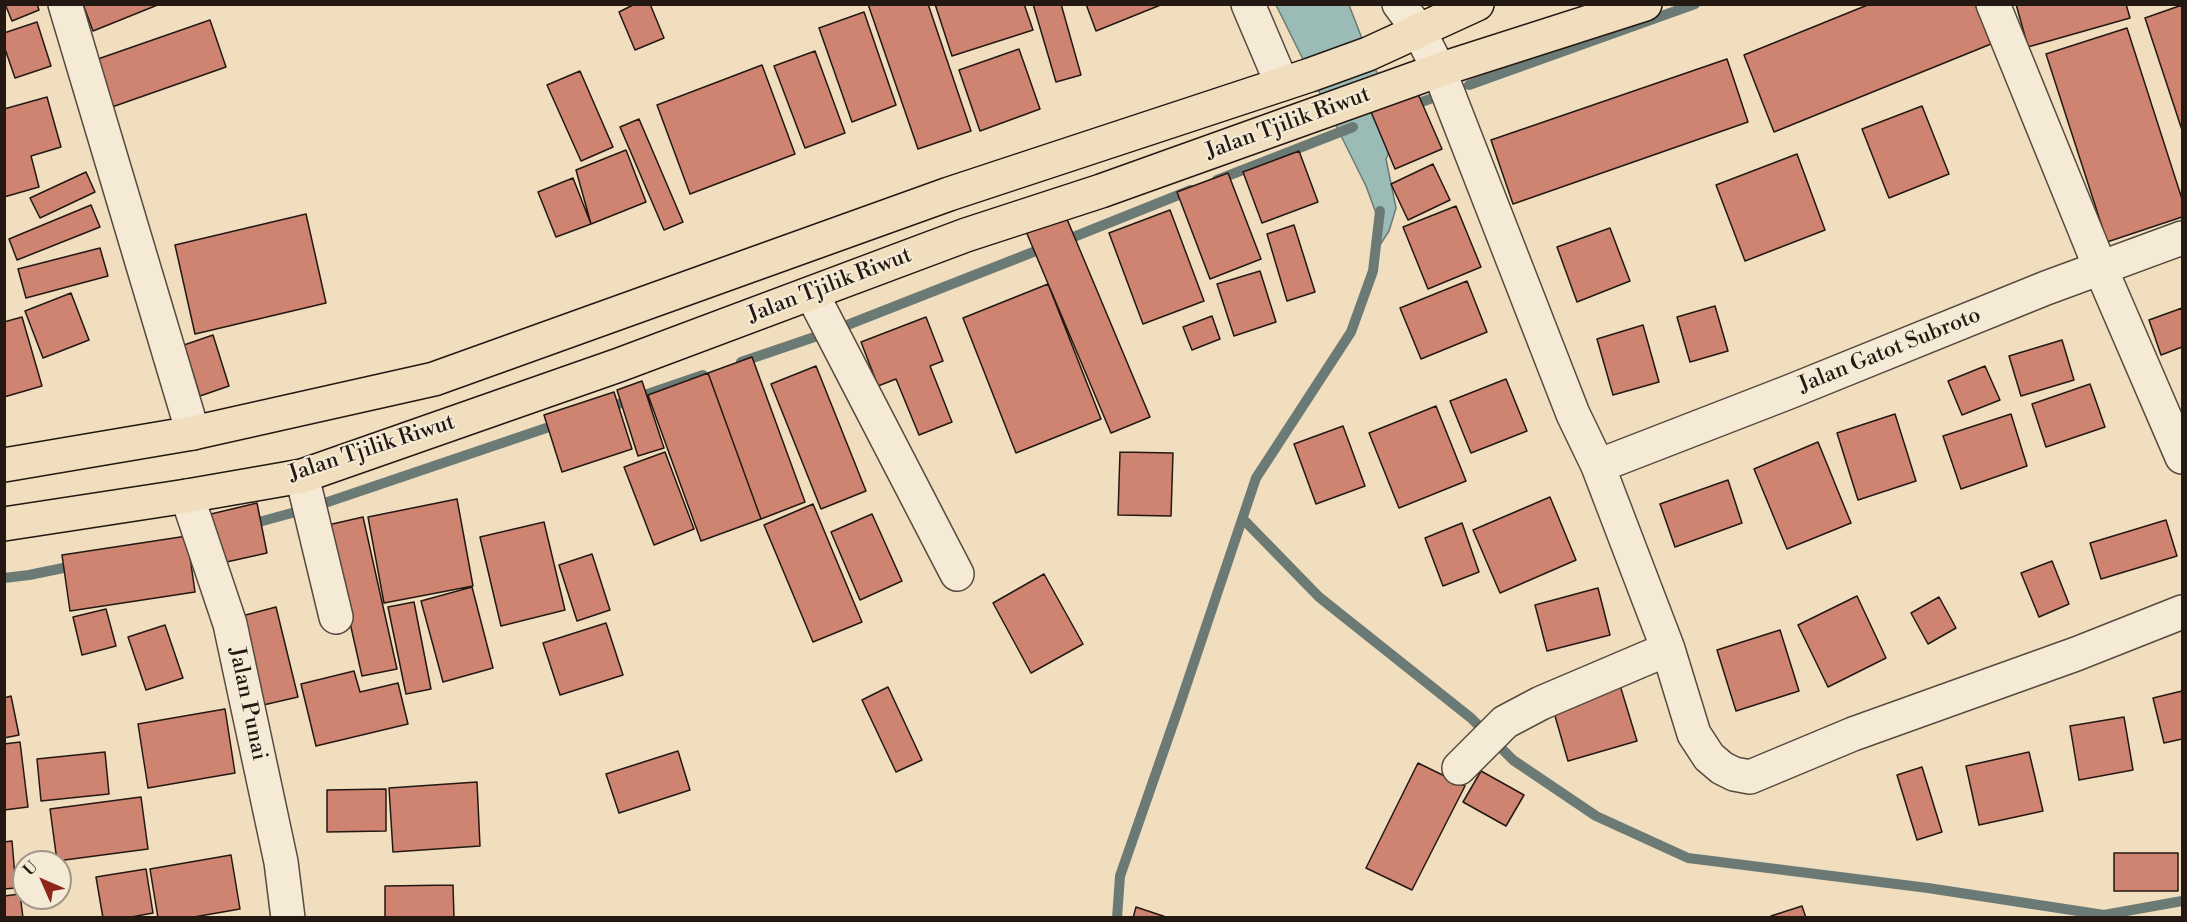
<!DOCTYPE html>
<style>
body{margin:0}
#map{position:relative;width:2187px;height:922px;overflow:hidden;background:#f0debe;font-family:"Libre Bodoni",serif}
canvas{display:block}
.frame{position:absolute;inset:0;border:6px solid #241813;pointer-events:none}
.north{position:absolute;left:12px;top:850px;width:60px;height:60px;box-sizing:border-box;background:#f5ead5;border:2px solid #a19687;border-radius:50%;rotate:315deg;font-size:16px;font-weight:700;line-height:24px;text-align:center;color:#241813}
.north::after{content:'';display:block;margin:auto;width:21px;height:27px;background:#8f2418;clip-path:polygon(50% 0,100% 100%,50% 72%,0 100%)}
</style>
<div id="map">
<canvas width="2187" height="922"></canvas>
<div class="frame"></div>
<div class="north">U</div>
</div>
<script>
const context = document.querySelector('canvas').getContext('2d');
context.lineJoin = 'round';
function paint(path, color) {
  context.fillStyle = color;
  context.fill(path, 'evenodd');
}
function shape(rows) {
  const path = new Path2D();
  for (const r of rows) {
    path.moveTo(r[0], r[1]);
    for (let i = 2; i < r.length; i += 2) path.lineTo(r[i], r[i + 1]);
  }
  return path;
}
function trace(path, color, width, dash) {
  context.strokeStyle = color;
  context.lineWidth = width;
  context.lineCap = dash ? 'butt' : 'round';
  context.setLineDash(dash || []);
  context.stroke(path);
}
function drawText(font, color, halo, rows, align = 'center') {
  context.font = font + ' "Libre Bodoni",serif';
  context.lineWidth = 4.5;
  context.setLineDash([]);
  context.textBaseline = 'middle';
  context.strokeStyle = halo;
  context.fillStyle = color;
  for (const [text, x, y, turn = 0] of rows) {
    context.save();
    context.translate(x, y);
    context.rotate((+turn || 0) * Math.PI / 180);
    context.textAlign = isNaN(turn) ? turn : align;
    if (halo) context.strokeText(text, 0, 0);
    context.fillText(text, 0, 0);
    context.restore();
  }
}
const water = shape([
 [1276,5,1349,5,1368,54,1385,89,1401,128,1386,159,1396,208,1389,231,1376,251,1380,224,1366,186,1276,5]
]);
paint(water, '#9bbbb6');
trace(water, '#6b7a75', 1.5);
trace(shape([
 [1469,85,1695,4],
 [1410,106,1430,99],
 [1217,180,1353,127],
 [1061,242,1191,190],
 [741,362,832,331,1046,247],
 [604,409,703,375],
 [1243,519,1319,597,1471,718,1513,760,1596,816,1688,858,1928,888,2104,915,2182,901],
 [248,525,310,508,561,423],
 [4,578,29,575,78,565],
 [1117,918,1120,876,1179,707,1256,478,1351,332,1373,271,1380,211]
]), '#6b7a75', 10);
const building = shape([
 [5,4,37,4,39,10,12,21,5,4],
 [83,4,160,4,93,31,83,4],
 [635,4,650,4,664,38,635,50,619,12,635,4],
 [868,4,928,4,971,131,918,149,868,4],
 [935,4,1024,4,1033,30,952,56,935,4],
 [1033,4,1061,4,1081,75,1056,82,1033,4],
 [1086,4,1163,4,1096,31,1086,4],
 [1870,4,1975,4,1991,44,1774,132,1744,55,1870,4],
 [2016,4,2126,4,2130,18,2028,47,2016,4],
 [2182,5,2182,130,2145,18,2182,5],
 [864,12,896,105,852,122,819,28,864,12],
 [210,20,226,67,112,107,95,60,210,20],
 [37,22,51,66,15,78,4,46,4,33,37,22],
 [2127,28,2182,199,2182,217,2107,242,2046,54,2127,28],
 [1019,49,1040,109,980,131,959,70,1019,49],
 [815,51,845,133,805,148,774,66,815,51],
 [1727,59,1748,122,1513,204,1491,140,1727,59],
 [762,65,795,154,690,194,657,105,762,65],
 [580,71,613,147,581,161,547,85,580,71],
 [1415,87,1442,149,1395,169,1369,107,1415,87],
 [47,97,61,147,31,156,39,187,4,197,4,109,47,97],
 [1922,106,1949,174,1889,198,1862,129,1922,106],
 [639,119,683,222,664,230,620,127,639,119],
 [626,150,646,202,591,224,576,170,626,150],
 [1299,151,1318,202,1262,223,1243,172,1299,151],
 [1797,154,1825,230,1745,261,1716,185,1797,154],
 [1433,164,1450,200,1408,220,1391,184,1433,164],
 [86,172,95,192,40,218,30,198,86,172],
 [1228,173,1261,259,1210,279,1177,192,1228,173],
 [573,178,591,224,556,237,538,192,573,178],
 [91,205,100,227,17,260,9,239,91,205],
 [1456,206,1481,267,1428,289,1403,227,1456,206],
 [1170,210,1204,301,1143,324,1109,233,1170,210],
 [1064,212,1150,417,1111,433,1025,229,1064,212],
 [306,214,326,303,195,334,175,245,306,214],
 [1294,225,1315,292,1287,301,1267,234,1294,225],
 [1610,228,1630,281,1577,302,1557,247,1610,228],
 [100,248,108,276,26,298,18,269,100,248],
 [1260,271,1276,322,1234,336,1217,284,1260,271],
 [1467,281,1487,332,1421,359,1400,308,1467,281],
 [1048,284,1101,419,1016,453,963,318,1048,284],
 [71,293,89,340,43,358,25,311,71,293],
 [1715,306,1728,351,1690,362,1677,317,1715,306],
 [2182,308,2182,347,2161,355,2149,320,2182,308],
 [1212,316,1220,339,1192,350,1183,327,1212,316],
 [22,317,42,386,4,397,4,322,22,317],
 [926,317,943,361,930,366,952,422,919,435,896,379,878,386,861,342,926,317],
 [1643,325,1659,382,1613,395,1597,339,1643,325],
 [213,335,229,386,200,396,184,345,213,335],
 [2062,340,2074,380,2021,396,2009,356,2062,340],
 [752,357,805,502,761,519,708,373,752,357],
 [816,366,866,491,821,509,771,384,816,366],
 [1985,366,2000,400,1962,415,1948,381,1985,366],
 [708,373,761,519,701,541,648,395,708,373],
 [1506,379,1527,431,1471,453,1450,401,1506,379],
 [642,381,664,448,638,456,617,390,642,381],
 [2090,384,2105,427,2046,447,2032,404,2090,384],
 [614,392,632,449,562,472,544,415,614,392],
 [1436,406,1466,481,1399,508,1369,433,1436,406],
 [1895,414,1916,481,1858,500,1837,433,1895,414],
 [2011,414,2027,466,1961,489,1943,436,2011,414],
 [1343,426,1365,486,1316,504,1294,444,1343,426],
 [1818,442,1851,523,1787,549,1754,469,1818,442],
 [665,452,694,529,654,545,624,467,665,452],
 [1120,452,1173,453,1171,516,1118,515,1120,452],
 [1728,480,1742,523,1675,547,1660,504,1728,480],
 [1550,497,1576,560,1500,593,1473,530,1550,497],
 [457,499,473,586,384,603,368,517,457,499],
 [257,503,267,553,222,563,211,514,257,503],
 [813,504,862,622,813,642,764,525,813,504],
 [872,514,902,581,860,600,831,532,872,514],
 [363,517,397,669,362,676,328,525,363,517],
 [2166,520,2177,556,2101,579,2090,543,2166,520],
 [544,522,565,610,501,626,480,537,544,522],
 [1462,523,1479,572,1443,586,1425,538,1462,523],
 [187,536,195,592,70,611,62,555,187,536],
 [592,554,610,610,577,621,559,565,592,554],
 [2052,561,2069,604,2039,617,2021,573,2052,561],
 [1044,574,1083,644,1031,673,993,603,1044,574],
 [472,587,493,668,443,682,421,601,472,587],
 [1598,588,1610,635,1547,651,1535,605,1598,588],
 [1857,596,1886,658,1828,687,1798,625,1857,596],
 [1939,597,1956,628,1928,644,1911,613,1939,597],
 [414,602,431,689,406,694,388,607,414,602],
 [276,607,298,697,259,706,238,617,276,607],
 [106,609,116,646,82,655,73,617,106,609],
 [606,623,623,675,560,695,543,643,606,623],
 [165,625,183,678,146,690,128,637,165,625],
 [1780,630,1799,691,1736,711,1717,650,1780,630],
 [354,671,360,692,398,683,408,724,316,746,301,684,354,671],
 [1619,682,1637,741,1568,761,1551,702,1619,682],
 [888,687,922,760,896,772,862,700,888,687],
 [2182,691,2182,739,2164,743,2153,698,2182,691],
 [11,696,19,735,4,738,4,698,11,696],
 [225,709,235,773,148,788,138,724,225,709],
 [2124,717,2133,770,2079,780,2070,726,2124,717],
 [20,742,28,807,4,810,4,744,20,742],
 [678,751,690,790,619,813,606,774,678,751],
 [105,752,109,794,41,801,37,759,105,752],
 [2029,752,2043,811,1979,825,1966,766,2029,752],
 [1418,763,1465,786,1412,890,1366,868,1418,763],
 [1922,767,1942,832,1917,840,1897,775,1922,767],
 [1481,771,1524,795,1506,826,1463,802,1481,771],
 [477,782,480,846,393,852,389,788,477,782],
 [386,789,386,831,327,832,327,790,386,789],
 [141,797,148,849,57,861,50,809,141,797],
 [12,841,16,888,4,889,4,842,12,841],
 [2114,853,2178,853,2178,891,2114,891,2114,853],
 [231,855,240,909,188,918,158,918,150,869,231,855],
 [146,869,153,913,126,918,103,918,96,877,146,869],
 [453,885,454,918,385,918,385,886,453,885],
 [20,894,23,918,4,918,4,896,20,894],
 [1802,906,1806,918,1772,918,1771,916,1802,906],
 [1136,907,1169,918,1133,918,1136,907]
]);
paint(building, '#ce8470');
trace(building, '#241813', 1.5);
const minor = shape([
 [65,4,193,433],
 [1248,4,1282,84],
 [1399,4,1419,31,1439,70,1573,414,1598,466,1668,649,1694,734,1709,757,1722,768,1734,774,1750,777,1853,734,2076,654,2182,612],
 [1993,4,2100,267,2182,457],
 [812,294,957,574],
 [1598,466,1789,392,2046,288,2182,238],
 [302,476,336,617],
 [187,496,230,624,281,862,288,918],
 [1459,768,1505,722,1541,703,1668,649]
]);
const highway = shape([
 [4,465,193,433,434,379,949,194,1310,75,1368,54,1477,4],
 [4,524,187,496,302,476,619,365,966,235,1101,191,1439,70,1645,4]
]);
trace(minor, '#574a3e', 36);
trace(highway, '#241813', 36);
trace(minor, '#f5ead5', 33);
trace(highway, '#f0debe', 33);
drawText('22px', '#241813', '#f5ead5', [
 ["Jalan Tjilik Riwut",1288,124,-20],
 ["Jalan Tjilik Riwut",830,286,-21],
 ["Jalan Gatot Subroto",1890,351,-22],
 ["Jalan Tjilik Riwut",372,449,-18],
 ["Jalan Punai",247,704,78]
]);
</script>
